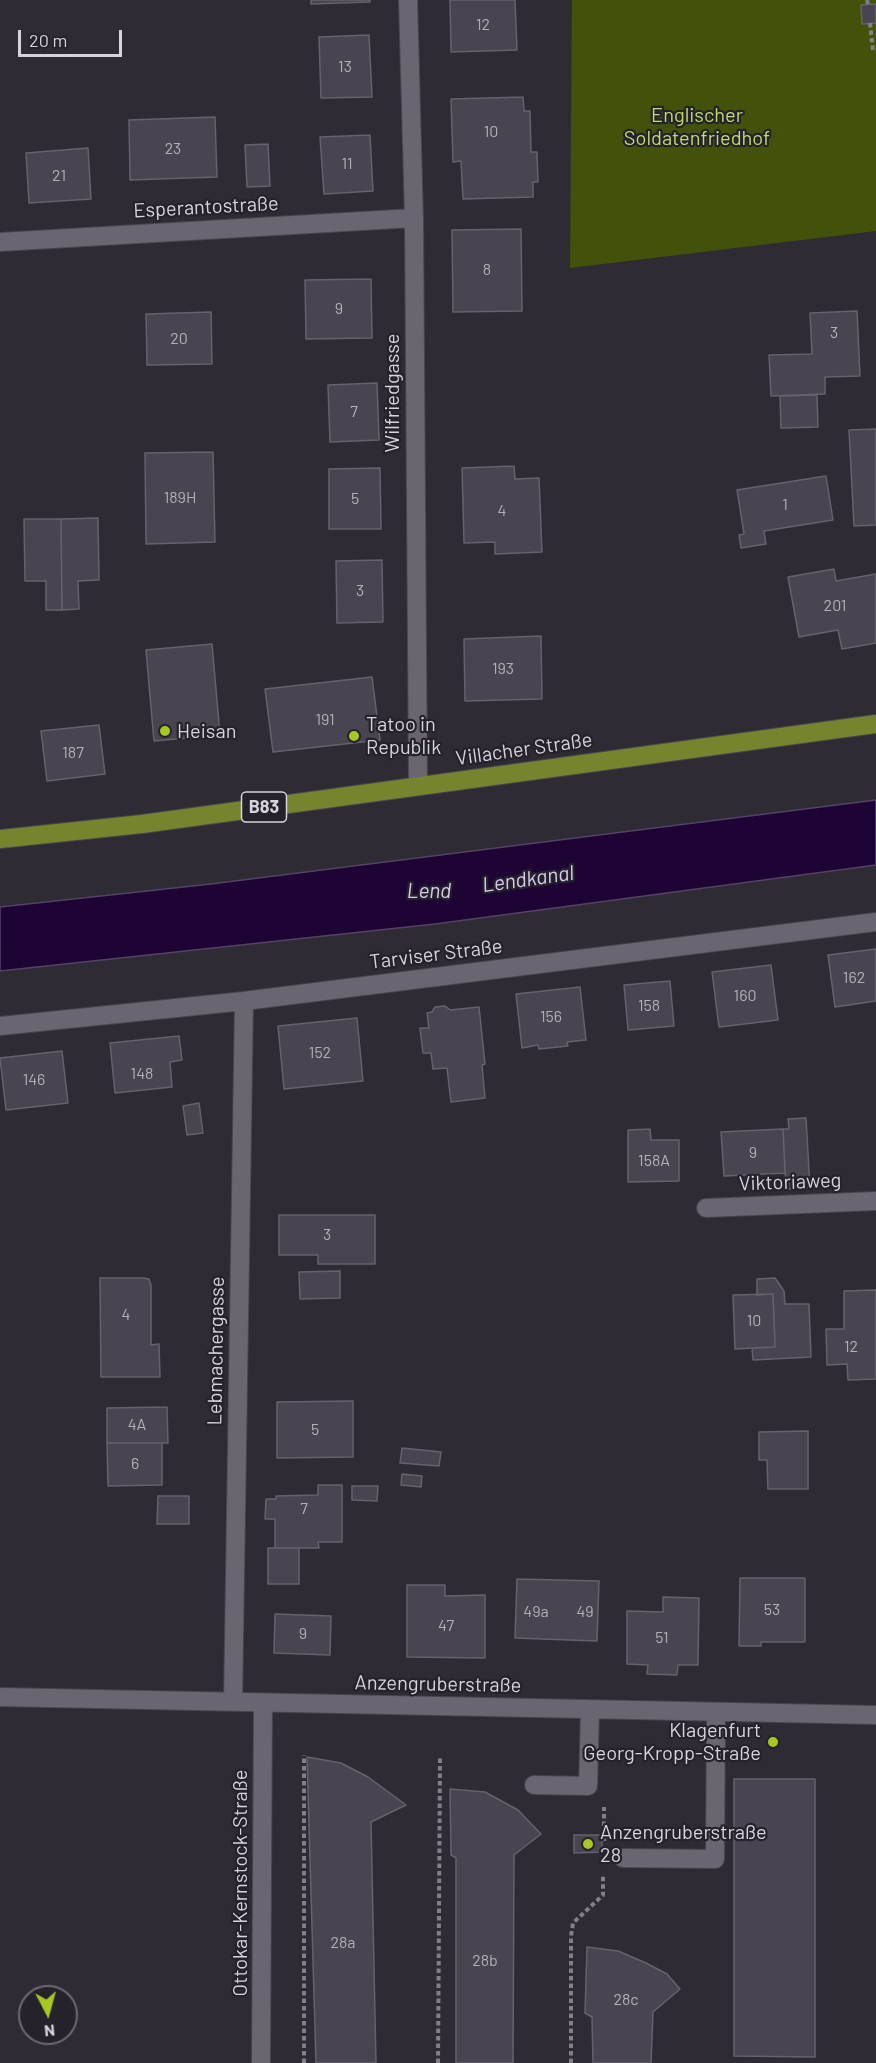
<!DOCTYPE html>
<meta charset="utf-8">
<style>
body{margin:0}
#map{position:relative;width:876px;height:2063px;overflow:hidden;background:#2f2b35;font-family:Barlow,sans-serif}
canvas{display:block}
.north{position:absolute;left:18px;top:1985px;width:60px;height:60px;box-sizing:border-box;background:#25222b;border:2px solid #6c6971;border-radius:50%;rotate:174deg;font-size:16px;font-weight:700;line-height:24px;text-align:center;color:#d6d3da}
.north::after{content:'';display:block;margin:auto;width:21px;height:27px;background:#a6c820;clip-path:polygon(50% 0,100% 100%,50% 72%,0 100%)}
.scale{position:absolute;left:18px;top:30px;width:104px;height:27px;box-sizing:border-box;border:3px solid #d6d3da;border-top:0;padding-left:8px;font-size:18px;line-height:21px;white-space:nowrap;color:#d6d3da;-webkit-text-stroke:4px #25222b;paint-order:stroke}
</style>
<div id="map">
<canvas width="876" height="2063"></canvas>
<div class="north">N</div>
<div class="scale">20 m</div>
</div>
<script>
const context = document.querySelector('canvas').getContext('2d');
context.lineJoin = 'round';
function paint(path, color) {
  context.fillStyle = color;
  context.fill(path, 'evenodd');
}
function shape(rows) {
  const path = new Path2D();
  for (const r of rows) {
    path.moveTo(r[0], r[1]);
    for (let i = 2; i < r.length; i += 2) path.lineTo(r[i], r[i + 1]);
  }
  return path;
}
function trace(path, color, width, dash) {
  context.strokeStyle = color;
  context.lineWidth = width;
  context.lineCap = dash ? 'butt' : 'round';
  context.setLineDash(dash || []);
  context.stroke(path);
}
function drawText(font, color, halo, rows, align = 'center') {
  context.font = font + ' Barlow,sans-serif';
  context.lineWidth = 4.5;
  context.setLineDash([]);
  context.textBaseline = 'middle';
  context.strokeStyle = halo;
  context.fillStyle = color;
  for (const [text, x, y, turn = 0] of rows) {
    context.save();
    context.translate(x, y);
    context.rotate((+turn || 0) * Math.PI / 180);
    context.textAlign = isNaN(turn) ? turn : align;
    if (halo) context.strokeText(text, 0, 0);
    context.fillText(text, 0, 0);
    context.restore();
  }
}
paint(shape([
 [572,0,876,0,876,231,570,268]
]), '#43520b');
const water = shape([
 [876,800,876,865,435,924,0,971,0,907,211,884,876,800]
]);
paint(water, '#1e0434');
trace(water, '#554266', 1.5);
const building = shape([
 [311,0,370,0,370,2,311,4,311,0],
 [450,0,515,0,517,50,451,52,450,0],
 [876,4,876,23,862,24,861,5,876,4],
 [369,35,372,97,321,98,319,37,369,35],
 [523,97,524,111,530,111,531,152,537,152,538,182,533,182,533,197,463,199,461,161,453,162,451,99,523,97],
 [215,117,217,177,130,180,129,120,215,117],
 [370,135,373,191,324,194,320,137,370,135],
 [268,144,270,186,247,187,245,145,268,144],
 [88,148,91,199,29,203,26,153,88,148],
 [521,229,522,311,453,312,452,230,521,229],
 [371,279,372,338,306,339,305,280,371,279],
 [857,311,860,376,825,377,825,394,771,396,769,355,812,354,810,313,857,311],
 [211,312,212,364,147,365,146,314,211,312],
 [377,383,379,440,330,442,328,385,377,383],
 [817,395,818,427,781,428,780,396,817,395],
 [876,429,876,525,854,526,849,430,876,429],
 [213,452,215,542,146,544,145,453,213,452],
 [514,466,515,479,539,478,542,552,495,554,495,542,464,543,462,468,514,466],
 [380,468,381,529,329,529,329,469,380,468],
 [826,476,833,520,764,531,766,544,741,548,739,535,744,534,737,490,826,476],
 [98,518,99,580,78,581,79,609,62,610,61,519,98,518],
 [24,519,61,519,62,610,46,610,46,581,25,581,24,519],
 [382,560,383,622,337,623,336,561,382,560],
 [834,569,836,581,876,574,876,643,842,649,838,630,799,637,788,577,834,569],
 [541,636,542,699,465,701,464,639,541,636],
 [212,644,220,735,154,741,146,650,212,644],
 [372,677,380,740,273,752,265,689,372,677],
 [99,725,105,774,47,781,41,731,99,725],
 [876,949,876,1001,835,1007,828,955,876,949],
 [771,965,778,1020,719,1027,712,972,771,965],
 [670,981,674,1026,628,1030,624,985,670,981],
 [580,987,586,1040,567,1042,568,1046,539,1049,538,1045,522,1048,516,994,580,987],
 [445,1006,450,1010,479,1007,485,1064,482,1065,485,1098,451,1102,447,1068,433,1069,431,1053,423,1053,420,1028,429,1028,427,1013,432,1012,435,1007,445,1006],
 [357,1018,363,1081,284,1089,278,1026,357,1018],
 [179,1036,182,1060,170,1062,172,1087,115,1093,110,1043,179,1036],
 [62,1051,68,1103,6,1110,0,1058,62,1051],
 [199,1103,203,1133,187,1135,183,1106,199,1103],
 [806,1118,810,1188,786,1189,783,1129,789,1129,788,1119,806,1118],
 [650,1129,651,1140,679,1140,679,1181,628,1182,628,1130,650,1129],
 [783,1129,785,1173,724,1176,721,1132,783,1129],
 [279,1215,375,1215,375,1264,318,1264,318,1255,279,1255,279,1215],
 [340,1271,340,1298,300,1299,299,1272,340,1271],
 [100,1278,144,1278,149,1279,151,1285,151,1345,159,1344,160,1377,101,1377,100,1278],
 [775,1278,784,1291,785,1304,809,1304,811,1357,753,1360,752,1348,775,1347,773,1294,757,1295,757,1279,775,1278],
 [876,1290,876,1379,848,1380,847,1364,827,1365,826,1329,844,1329,844,1291,876,1290],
 [773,1294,775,1347,735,1349,733,1295,773,1294],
 [353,1401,353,1457,277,1458,277,1402,353,1401],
 [167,1407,168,1443,107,1443,107,1408,167,1407],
 [808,1431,808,1489,768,1489,767,1460,759,1460,759,1432,808,1431],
 [107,1443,162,1443,162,1485,108,1486,107,1443],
 [402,1448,441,1452,439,1466,400,1463,402,1448],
 [402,1474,422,1476,421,1487,401,1485,402,1474],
 [318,1485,342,1485,342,1542,318,1542,319,1548,275,1548,275,1519,265,1519,266,1499,276,1499,276,1496,318,1495,318,1485],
 [352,1486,378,1486,377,1501,352,1500,352,1486],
 [158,1496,189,1496,189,1524,157,1524,158,1496],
 [268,1548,299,1548,299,1584,268,1584,268,1548],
 [740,1578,805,1578,805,1642,761,1642,761,1646,739,1646,740,1578],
 [517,1579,599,1581,597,1641,515,1638,517,1579],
 [407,1585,445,1585,445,1596,485,1595,485,1658,407,1657,407,1585],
 [663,1597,699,1598,698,1665,678,1665,677,1675,647,1674,648,1665,627,1664,627,1611,663,1612,663,1597],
 [275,1614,331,1616,330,1655,274,1653,275,1614],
 [307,1757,341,1763,368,1777,406,1805,371,1822,376,2063,316,2063,307,1757],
 [734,1779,815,1779,815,2057,734,2056,734,1779],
 [450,1789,485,1792,518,1810,541,1834,514,1855,513,2063,456,2063,456,1858,451,1855,450,1789],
 [574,1835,602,1835,602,1852,574,1853,574,1835],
 [587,1947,618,1951,646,1963,667,1974,680,1989,653,2012,651,2063,593,2063,592,2017,585,2013,587,1947]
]);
paint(building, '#49444f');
trace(building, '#66626d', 1.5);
const minor = shape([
 [408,0,414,218,418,786],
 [0,242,414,218],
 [0,1026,244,1001,876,922],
 [706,1208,876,1201],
 [0,1697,876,1715],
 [233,1702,244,1001],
 [534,1785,588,1786,590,1710],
 [623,1858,715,1859,716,1712],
 [261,2063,263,1703]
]);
const major = shape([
 [0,839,142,824,876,724]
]);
trace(minor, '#49464d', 20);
trace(major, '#49464d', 20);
trace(shape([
 [867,0,868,4],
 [870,23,873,51],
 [604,1841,604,1807],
 [304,2063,304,1755],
 [438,2063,440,1758],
 [571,2063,571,1936,573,1923,603,1895,603,1876]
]), '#827f87', 4, [4.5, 3]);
trace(minor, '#6a6671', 18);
trace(major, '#75842d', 18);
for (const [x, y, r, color] of [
 [165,731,6,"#a6c820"],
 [354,736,6,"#a6c820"],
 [773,1742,6,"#a6c820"],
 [588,1844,6,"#a6c820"]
]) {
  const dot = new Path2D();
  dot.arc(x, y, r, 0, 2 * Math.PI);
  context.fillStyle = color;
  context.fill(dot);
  trace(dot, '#25222b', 2);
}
drawText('16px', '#b3afb7', null, [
 ["12",483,25],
 ["13",345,67],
 ["10",491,132],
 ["23",173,149],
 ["11",347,164],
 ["21",59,176],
 ["8",487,270],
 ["9",339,309],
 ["3",834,333],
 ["20",179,339],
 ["7",354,412],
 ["189H",180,498],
 ["5",355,499],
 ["1",785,505],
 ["4",502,511],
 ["3",360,591],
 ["201",835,606],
 ["193",503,669],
 ["191",325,720],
 ["187",73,753],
 ["162",854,978],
 ["160",745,996],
 ["158",649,1006],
 ["156",551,1017],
 ["152",320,1053],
 ["148",142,1074],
 ["146",34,1080],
 ["9",753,1153],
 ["158A",654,1161],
 ["3",327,1235],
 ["4",126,1315],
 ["10",754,1321],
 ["12",851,1347],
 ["4A",137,1425],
 ["5",315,1430],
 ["6",135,1464],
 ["7",304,1509],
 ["53",772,1610],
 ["49a",536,1612],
 ["49",585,1612],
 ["47",446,1626],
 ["9",303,1634],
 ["51",662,1638],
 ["28a",343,1943],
 ["28b",485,1961],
 ["28c",626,2000]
]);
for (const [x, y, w] of [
 [264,807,45]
]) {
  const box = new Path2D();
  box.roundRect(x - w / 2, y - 15, w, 30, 4.5);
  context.fillStyle = '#25222b';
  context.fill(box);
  trace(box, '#d6d3da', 1.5);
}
drawText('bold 18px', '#d6d3da', null, [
 ["B83",264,807]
]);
drawText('20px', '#bedb6c', '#25222b', [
 ["Englischer",697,115],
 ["Soldatenfriedhof",697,138]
]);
drawText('20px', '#d6d3da', '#25222b', [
 ["Esperantostraße",206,207,-3],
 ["Wilfriedgasse",392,393,-90],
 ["Villacher Straße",524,749,-8],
 ["Tarviser Straße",436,954,-7],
 ["Viktoriaweg",790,1182,-2],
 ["Lebmachergasse",216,1351,-89],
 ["Anzengruberstraße",438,1684,1],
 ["Ottokar-Kernstock-Straße",240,1883,-90]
]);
drawText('20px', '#d6d3da', '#25222b', [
 ["Tatoo in",366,724],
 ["Republik",366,747],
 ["Heisan",177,731],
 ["Klagenfurt",761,1730,"right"],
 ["Georg-Kropp-Straße",761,1753,"right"],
 ["Anzengruberstraße",600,1832],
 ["28",600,1855]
], 'left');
drawText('italic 21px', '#dacaf1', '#25222b', [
 ["Lendkanal",528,879,-8],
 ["Lend",429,891]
]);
</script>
